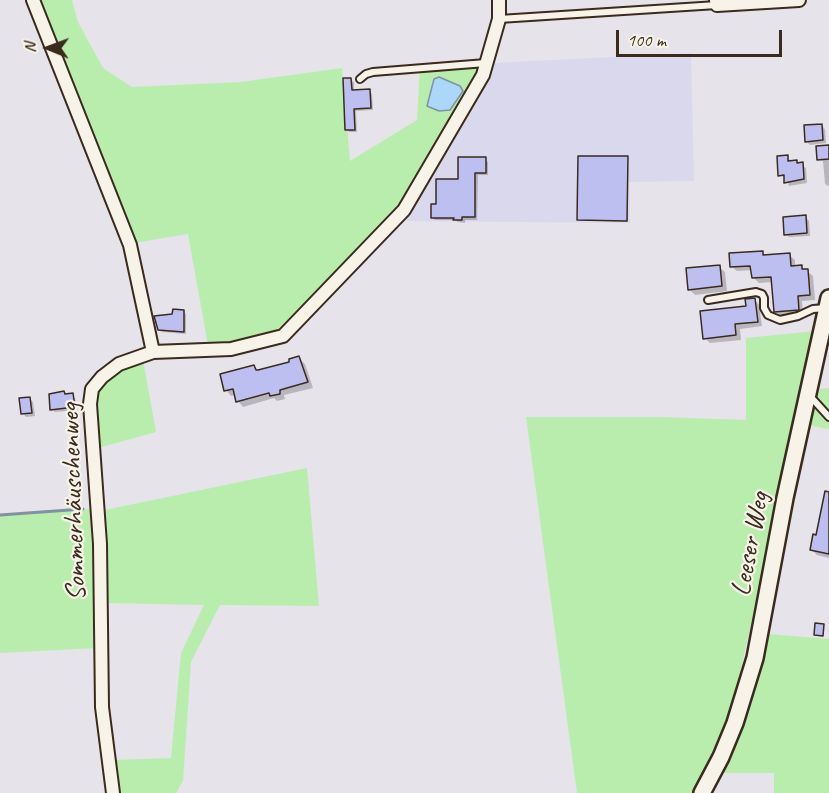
<!DOCTYPE html>
<meta charset="utf-8">
<style>
body{margin:0}
#map{position:relative;width:829px;height:793px;overflow:hidden;background:#e6e3eb;font-family:Caveat,sans-serif}
canvas{display:block}
.north{position:absolute;left:18px;top:18px;width:60px;height:60px;-webkit-text-stroke:4px #f7f3e8;paint-order:stroke;rotate:271deg;font-size:16px;font-weight:700;line-height:24px;text-align:center;color:#3b2a1e}
.north::after{content:'';display:block;margin:auto;width:21px;height:27px;background:#3b2a1e;clip-path:polygon(50% 0,100% 100%,50% 72%,0 100%)}
.scale{position:absolute;left:616px;top:30px;width:166px;height:27px;box-sizing:border-box;border:3px solid #3b2a1e;border-top:0;padding-left:8px;font-size:18px;line-height:21px;white-space:nowrap;color:#3b2a1e;-webkit-text-stroke:4px #f7f3e8;paint-order:stroke}
</style>
<div id="map">
<canvas width="829" height="793"></canvas>
<div class="north">N</div>
<div class="scale">100 m</div>
</div>
<script>
const context = document.querySelector('canvas').getContext('2d');
context.lineJoin = 'round';
function paint(path, color) {
  context.fillStyle = color;
  context.fill(path, 'evenodd');
}
function shape(rows) {
  const path = new Path2D();
  for (const r of rows) {
    path.moveTo(r[0], r[1]);
    for (let i = 2; i < r.length; i += 2) path.lineTo(r[i], r[i + 1]);
  }
  return path;
}
function trace(path, color, width, dash) {
  context.strokeStyle = color;
  context.lineWidth = width;
  context.lineCap = dash ? 'butt' : 'round';
  context.setLineDash(dash || []);
  context.stroke(path);
}
function drawText(font, color, halo, rows, align = 'center') {
  context.font = font + ' Caveat,sans-serif';
  context.lineWidth = 4.5;
  context.setLineDash([]);
  context.textBaseline = 'middle';
  context.strokeStyle = halo;
  context.fillStyle = color;
  for (const [text, x, y, turn = 0] of rows) {
    context.save();
    context.translate(x, y);
    context.rotate((+turn || 0) * Math.PI / 180);
    context.textAlign = isNaN(turn) ? turn : align;
    if (halo) context.strokeText(text, 0, 0);
    context.fillText(text, 0, 0);
    context.restore();
  }
}
paint(shape([
 [691,53,694,181,629,182,630,223,406,221,495,63]
]), '#dad8ed');
paint(shape([
 [39,0,72,0,78,22,103,68,132,87,241,82,342,68,350,161,417,120,420,66,476,60,478,77,398,207,367,237,281,331,254,339,208,345,188,234,134,243,94,132],
 [816,331,730,718,699,786,693,793,577,793,526,417,663,417,746,420,746,338],
 [143,360,156,432,98,448,93,403,97,389,120,368],
 [829,388,829,429,807,425,820,389],
 [307,468,319,606,220,605,191,662,183,781,176,793,116,793,112,760,171,758,181,653,204,605,106,603,100,511],
 [94,509,97,648,0,653,0,515],
 [768,634,829,639,829,793,774,793,774,773,721,773,742,725]
]), '#b9edae');
const water = shape([
 [439,77,460,86,463,91,450,110,439,111,427,106,434,79,439,77]
]);
paint(water, '#add7f8');
trace(water, '#7f92a1', 1.5);
paint(shape([
 [351,80,354,82,354,92,369,91,372,94,373,110,356,111,357,132,349,132,346,129],
 [821,125,825,129,826,143,810,145,806,141],
 [829,147,829,185,827,186,825,183,823,161,819,159],
 [787,156,791,162,796,162,806,168,807,183,789,186,786,178,779,175],
 [627,158,628,222,580,220,579,219],
 [485,159,488,162,488,175,478,175,477,220,465,220,465,223,458,222,455,220,435,220,432,217,438,206,459,180],
 [805,217,809,221,810,236,789,237,786,234],
 [763,253,766,257,789,255,795,260,795,267,801,267,813,276,815,300,802,301,803,315,781,316,775,311,773,282,759,283,754,278,752,270,737,271,731,266],
 [719,267,725,272,727,291,695,295,689,289],
 [754,299,759,305,762,326,740,329,741,340,710,343,705,338,748,307],
 [183,311,186,314,186,334,162,332,159,330,174,316],
 [299,358,305,364,313,388,284,395,285,399,277,401,274,398,243,407,238,401,236,395,231,396,226,390,254,366,259,371,291,363],
 [276,389,277,392,239,402,239,399],
 [64,392,75,398,77,410,55,412,52,409],
 [29,398,33,402,35,416,26,417,23,413],
 [829,498,829,558,817,555,812,550]
]), '#0003');
trace(shape([
 [0,515,83,509]
]), '#7f92a1', 3);
const building = shape([
 [343,78,351,78,352,90,370,89,371,108,354,109,355,130,345,130,343,78],
 [822,124,823,140,805,142,804,125,822,124],
 [829,145,829,159,817,160,816,146,829,145],
 [788,155,788,161,797,160,797,163,803,162,804,179,784,183,784,175,778,176,777,156,788,155],
 [578,156,628,156,627,221,577,220,578,156],
 [458,157,486,157,486,173,475,173,475,217,462,217,462,220,453,220,454,218,431,218,431,204,436,204,436,179,458,179,458,157],
 [806,215,807,233,784,235,783,217,806,215],
 [763,251,763,255,790,253,791,266,802,265,802,269,808,269,810,295,798,296,799,310,774,312,771,277,752,278,750,266,730,267,729,253,763,251],
 [720,265,722,286,688,290,686,268,720,265],
 [755,298,758,322,735,324,736,335,703,339,700,311,746,306,745,299,755,298],
 [173,309,184,310,184,332,158,330,154,316,172,314,173,309],
 [299,356,308,382,280,390,280,394,270,396,269,393,236,402,233,389,224,391,220,374,254,365,256,370,258,370,289,362,289,359,299,356],
 [64,391,65,394,73,393,75,407,50,410,49,394,64,391],
 [30,397,32,413,21,414,19,398,30,397],
 [825,491,829,492,829,554,810,550,813,534,816,535,825,491],
 [815,623,824,624,823,636,814,635,815,623]
]);
paint(building, '#bdbff1');
trace(building, '#3b2a1e', 1.5);
const service = shape([
 [499,19,717,5],
 [360,79,366,74,373,72,486,63],
 [708,300,756,292,762,294,764,298,764,308,768,315,780,320,798,316,813,309,826,308],
 [809,395,829,417]
]);
const minor = shape([
 [33,0,130,245,153,352],
 [716,0,717,5,799,0],
 [113,793,102,707,100,544,90,404,92,389,102,377,119,364,153,352,231,349,283,336,404,210,483,75,499,19,499,0]
]);
const tertiary = shape([
 [702,793,721,757,735,723,755,658,785,498,829,298]
]);
trace(service, '#3b2a1e', 10);
trace(minor, '#3b2a1e', 16);
trace(tertiary, '#3b2a1e', 20);
trace(service, '#f7f3e8', 6);
trace(minor, '#f7f3e8', 12);
trace(tertiary, '#f7f3e8', 15);
drawText('28px', '#3b2a1e', '#f7f3e8', [
 ["Sommerhäuschenweg",74,502,-92],
 ["Leeser Weg",751,544,-79]
]);
</script>
